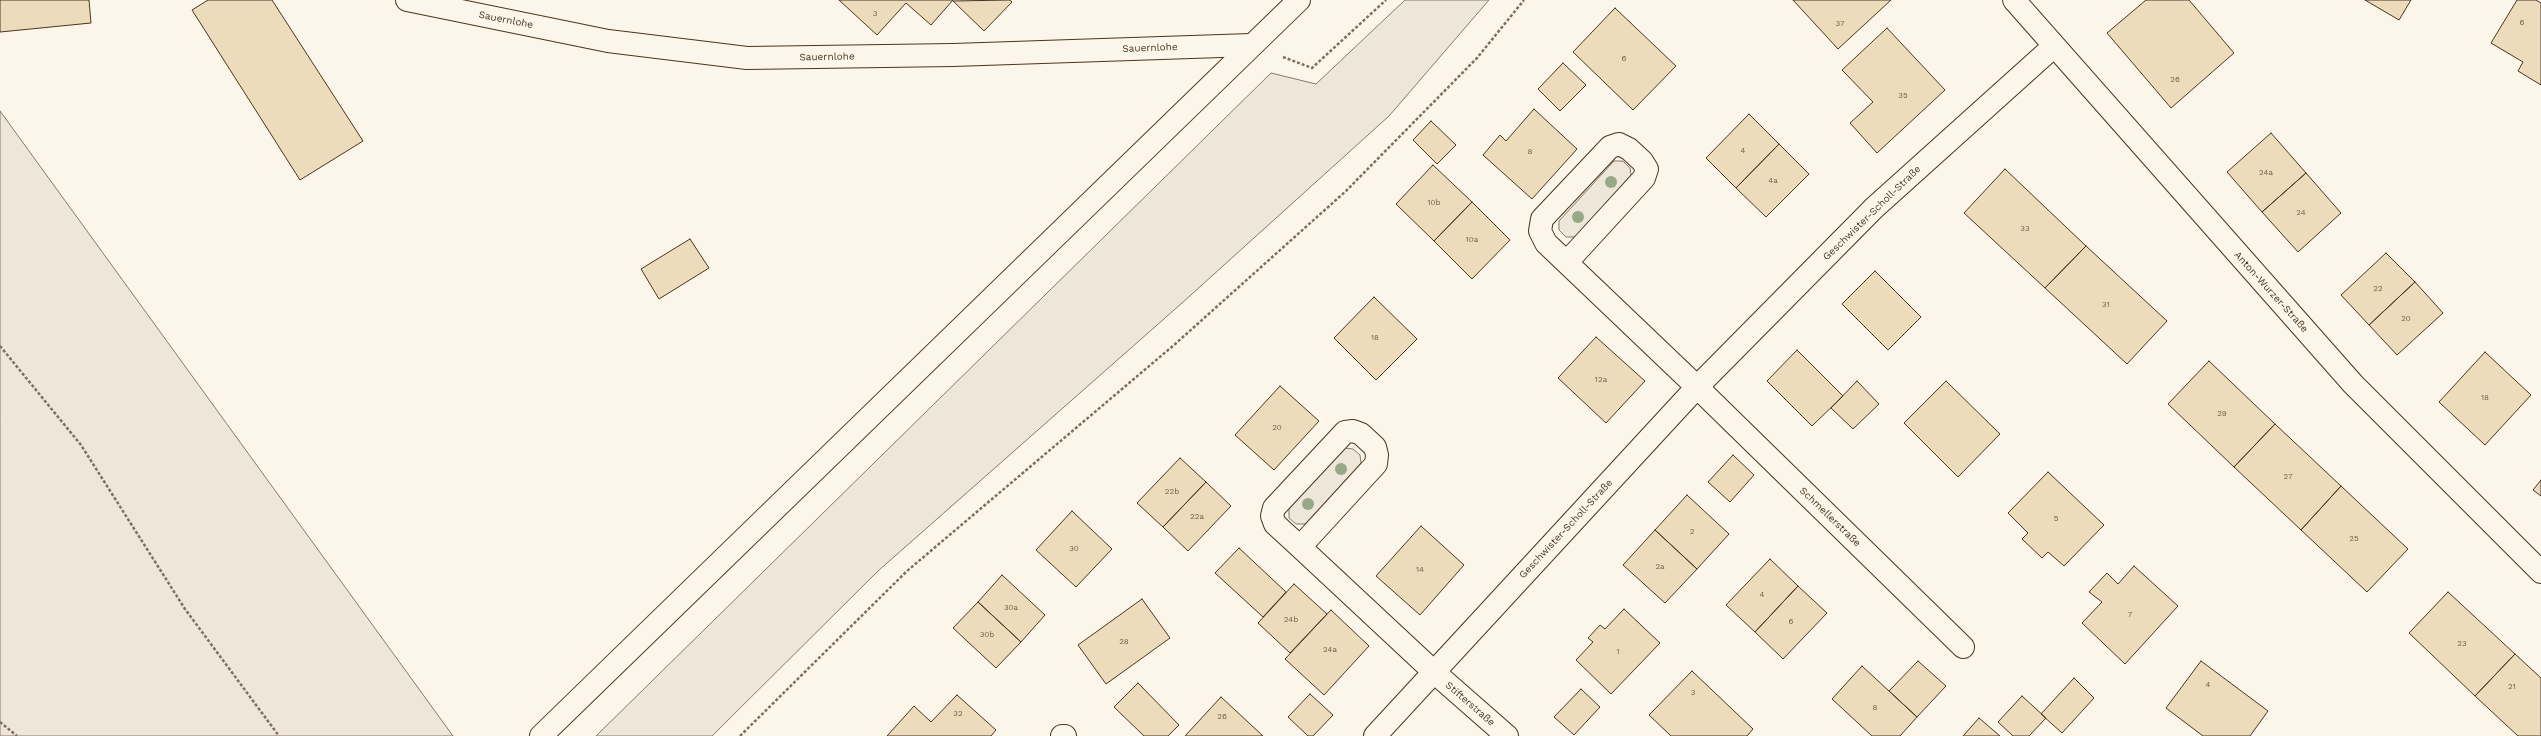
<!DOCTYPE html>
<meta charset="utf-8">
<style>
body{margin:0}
canvas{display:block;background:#fbf6e9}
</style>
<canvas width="2541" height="736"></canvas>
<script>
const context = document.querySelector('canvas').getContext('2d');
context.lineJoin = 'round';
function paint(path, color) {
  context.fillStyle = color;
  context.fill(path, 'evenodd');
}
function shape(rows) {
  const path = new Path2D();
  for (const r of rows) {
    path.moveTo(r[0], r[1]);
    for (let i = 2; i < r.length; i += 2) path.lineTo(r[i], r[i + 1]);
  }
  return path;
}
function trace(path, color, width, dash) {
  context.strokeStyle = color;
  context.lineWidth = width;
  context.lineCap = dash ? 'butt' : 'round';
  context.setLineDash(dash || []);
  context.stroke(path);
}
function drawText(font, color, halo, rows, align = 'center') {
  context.font = font + ' "Work Sans",sans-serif';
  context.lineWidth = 3;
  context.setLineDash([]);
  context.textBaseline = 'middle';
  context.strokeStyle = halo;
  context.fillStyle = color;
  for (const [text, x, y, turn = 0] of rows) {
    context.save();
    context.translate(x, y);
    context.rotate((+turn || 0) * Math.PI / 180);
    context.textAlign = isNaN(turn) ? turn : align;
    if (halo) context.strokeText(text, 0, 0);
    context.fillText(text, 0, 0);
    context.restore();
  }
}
const green = shape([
 [1405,0,1489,0,1389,116,1182,303,878,571,712,736,596,736,1271,73,1316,84,1405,0],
 [0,111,453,736,0,736,0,111],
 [1614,161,1623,161,1630,168,1631,175,1575,237,1566,237,1559,230,1559,221,1614,161],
 [1345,448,1353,449,1360,455,1361,463,1305,524,1296,524,1289,518,1289,508,1345,448]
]);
paint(green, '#ede6d9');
trace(green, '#887966', 1);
const building = shape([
 [0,0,89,0,91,23,0,32,0,0],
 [208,0,272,0,363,141,300,180,192,10,208,0],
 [839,0,953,0,931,25,906,3,877,35,839,0],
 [1010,0,1012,2,984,31,953,1,1010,0],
 [1793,0,1891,0,1838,49,1793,0],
 [2146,0,2189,0,2234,53,2171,108,2107,33,2146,0],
 [2365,0,2411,0,2399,20,2365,0],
 [2517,0,2536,0,2541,3,2541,85,2518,71,2523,62,2491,43,2517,0],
 [1615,8,1676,66,1633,110,1573,52,1615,8],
 [1887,28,1945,90,1877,153,1850,123,1873,102,1842,70,1887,28],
 [1563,63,1586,85,1560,111,1538,89,1563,63],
 [1534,109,1577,149,1532,199,1483,155,1500,135,1506,141,1534,109],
 [1749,114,1779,144,1736,188,1706,158,1749,114],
 [1431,121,1456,145,1437,164,1413,140,1431,121],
 [2271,133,2306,173,2262,212,2227,172,2271,133],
 [1779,144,1809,174,1766,217,1736,188,1779,144],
 [1433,165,1472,202,1434,241,1396,204,1433,165],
 [2005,169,2086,246,2045,288,1964,213,2005,169],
 [2306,173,2341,213,2298,252,2262,212,2306,173],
 [1472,202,1510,240,1472,279,1434,241,1472,202],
 [690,239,709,268,659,299,641,269,690,239],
 [2086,246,2167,321,2127,364,2045,288,2086,246],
 [2386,253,2415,282,2369,325,2341,295,2386,253],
 [1875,271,1921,317,1888,350,1842,304,1875,271],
 [2415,282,2443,313,2397,355,2369,325,2415,282],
 [1374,297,1417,339,1376,380,1334,338,1374,297],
 [1596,337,1645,381,1606,423,1558,378,1596,337],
 [1797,350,1843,396,1812,426,1767,381,1797,350],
 [2485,352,2531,395,2485,445,2439,402,2485,352],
 [2209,361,2275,424,2234,467,2168,404,2209,361],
 [1857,381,1879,404,1853,429,1831,408,1857,381],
 [1946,381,2000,434,1958,477,1904,423,1946,381],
 [1280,386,1319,421,1274,470,1235,435,1280,386],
 [2275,424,2341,486,2301,530,2234,467,2275,424],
 [1733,455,1754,475,1730,502,1708,482,1733,455],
 [1180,458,1206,482,1163,527,1137,503,1180,458],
 [2048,472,2104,525,2064,566,2048,552,2042,558,2022,539,2028,533,2008,513,2048,472],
 [2541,480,2541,496,2533,490,2541,480],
 [1206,482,1231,506,1188,551,1163,527,1206,482],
 [2341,486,2408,549,2367,592,2301,530,2341,486],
 [1687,495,1729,534,1697,569,1655,530,1687,495],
 [1072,511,1112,549,1076,587,1036,550,1072,511],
 [1421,526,1464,565,1420,615,1376,576,1421,526],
 [1655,530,1697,569,1665,603,1623,565,1655,530],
 [1239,548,1286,592,1263,617,1215,573,1239,548],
 [1770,559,1798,586,1755,632,1726,605,1770,559],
 [2134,566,2178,606,2125,664,2082,623,2102,602,2089,592,2107,573,2118,584,2134,566],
 [1002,575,1045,615,1021,642,978,602,1002,575],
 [1294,584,1327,614,1290,653,1258,623,1294,584],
 [1798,586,1827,613,1783,659,1755,632,1798,586],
 [2448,592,2515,654,2475,696,2409,633,2448,592],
 [1142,599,1170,638,1106,684,1078,645,1142,599],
 [978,602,1021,642,996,668,953,628,978,602],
 [1624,609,1660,643,1611,694,1576,660,1593,642,1588,638,1600,625,1605,629,1624,609],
 [1331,610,1369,646,1324,695,1285,659,1331,610],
 [2515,654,2541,678,2541,736,2518,736,2475,696,2515,654],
 [1918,661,1946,686,1917,717,1889,691,1918,661],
 [2201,661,2268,711,2250,736,2203,736,2166,708,2201,661],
 [1862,666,1917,717,1900,736,1872,736,1832,699,1862,666],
 [1692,671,1753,729,1747,736,1671,736,1649,715,1692,671],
 [2074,678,2094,698,2062,733,2041,714,2074,678],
 [1138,683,1179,725,1168,736,1144,736,1114,707,1138,683],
 [1581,689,1600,707,1574,735,1554,717,1581,689],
 [1310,694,1333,715,1313,736,1308,736,1288,717,1310,694],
 [957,695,996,730,991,736,887,736,914,706,931,722,957,695],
 [2022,696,2046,718,2029,736,2013,736,1998,722,2022,696],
 [1221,697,1263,736,1185,736,1221,697],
 [1979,718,2000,736,1963,736,1979,718]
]);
paint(building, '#ecdcbc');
trace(building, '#4a3520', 1);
const street = shape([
 [407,0,608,41,747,58,953,55,1251,45],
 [2014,0,2353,384,2541,572],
 [1567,262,1644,178,1647,169,1642,161,1629,149,1619,144,1610,147,1542,219,1540,231,1546,243,1697,387,1963,647],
 [1300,547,1376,464,1377,455,1375,447,1361,434,1353,431,1345,432,1274,508,1272,516,1275,524,1300,547,1434,672,1507,736],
 [1062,736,1065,736],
 [1375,736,1697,387,1874,208,2053,47]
]);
const primary = shape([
 [541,736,1299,0]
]);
trace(street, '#4a3520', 24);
trace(primary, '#4a3520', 24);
trace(shape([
 [1283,57,1312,68,1386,0],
 [0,346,81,445,185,609,279,736],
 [0,722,17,736],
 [740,736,907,571,1174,345,1346,191,1477,58,1524,0]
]), '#7f6f5c', 2.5, [3, 2]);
trace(street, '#fbf6e9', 22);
trace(primary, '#fbf6e9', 22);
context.fillStyle = '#96a887';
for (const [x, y] of [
 [1611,182],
 [1578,217],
 [1341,469],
 [1308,504]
]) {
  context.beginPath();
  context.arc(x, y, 6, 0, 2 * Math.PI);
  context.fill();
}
drawText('8px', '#725f47', null, [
 ["3",875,14],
 ["6",2522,23],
 ["37",1840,24],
 ["6",1624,59],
 ["26",2175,80],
 ["35",1903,96],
 ["4",1743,151],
 ["8",1530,152],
 ["24a",2266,173],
 ["4a",1773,181],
 ["10b",1434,203],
 ["24",2301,213],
 ["33",2025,229],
 ["10a",1472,240],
 ["22",2378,289],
 ["31",2106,305],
 ["20",2406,319],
 ["18",1375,338],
 ["12a",1601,380],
 ["18",2485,398],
 ["29",2222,414],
 ["20",1277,428],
 ["27",2288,477],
 ["22b",1172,492],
 ["22a",1197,517],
 ["5",2056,519],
 ["2",1692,532],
 ["25",2354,539],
 ["30",1074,549],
 ["2a",1660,567],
 ["14",1420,570],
 ["4",1762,595],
 ["30a",1011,608],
 ["7",2130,615],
 ["24b",1291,620],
 ["6",1791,622],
 ["30b",987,635],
 ["28",1124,642],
 ["23",2462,644],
 ["24a",1330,650],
 ["1",1618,652],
 ["4",2208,685],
 ["21",2512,687],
 ["3",1693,693],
 ["8",1875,708],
 ["32",958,714],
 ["26",1222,717]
]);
drawText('10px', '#4a3520', '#fbf6e9', [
 ["Sauernlohe",506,20,11],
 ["Sauernlohe",1150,48,-2],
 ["Sauernlohe",827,57,-1],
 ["Geschwister-Scholl-Straße",1872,213,-44],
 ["Anton-Wurzer-Straße",2271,292,48],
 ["Schmellerstraße",1830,517,44],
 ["Geschwister-Scholl-Straße",1566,529,-47],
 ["Stifterstraße",1470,704,41]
]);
</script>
